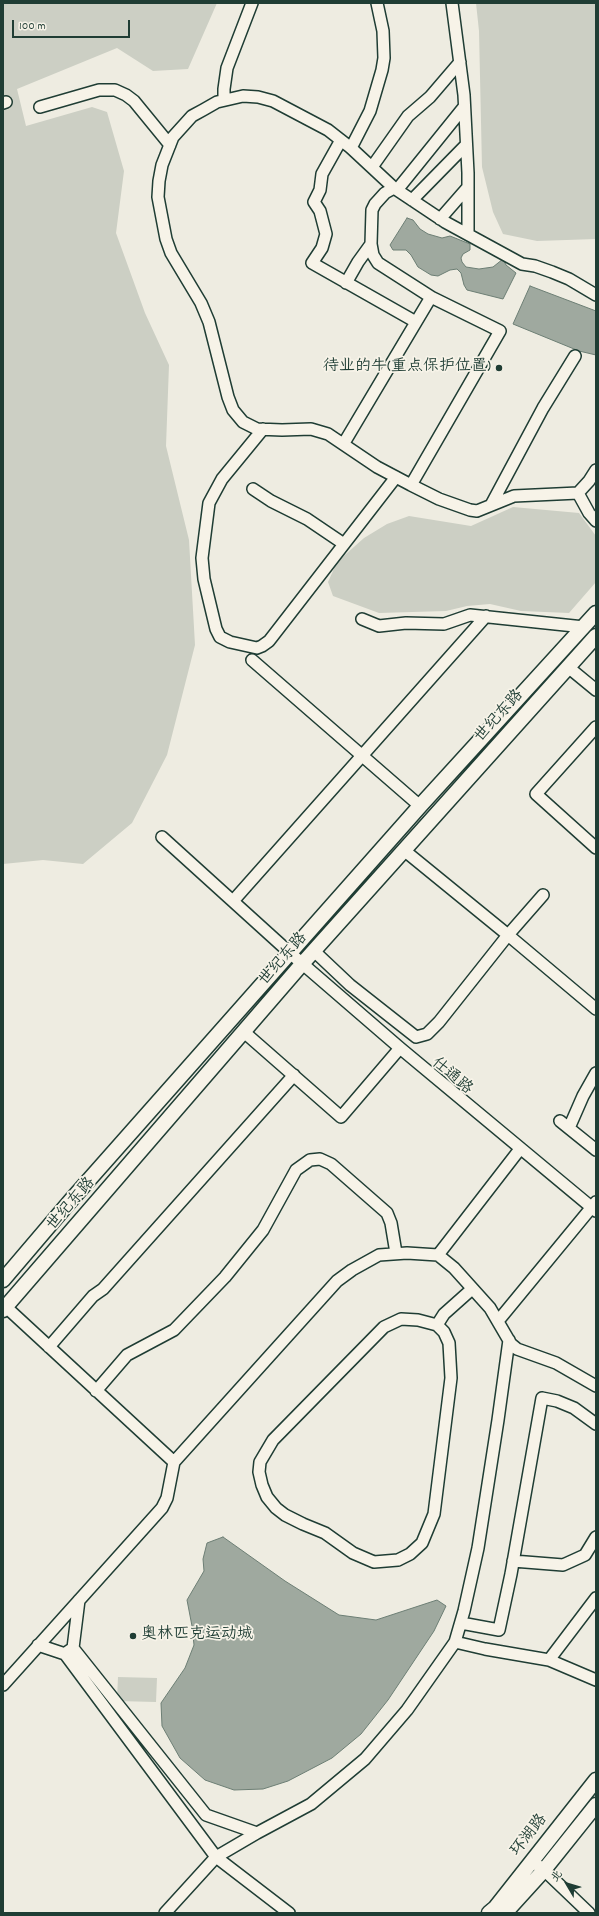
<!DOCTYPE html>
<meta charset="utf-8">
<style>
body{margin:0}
#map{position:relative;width:599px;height:1916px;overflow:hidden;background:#eeece1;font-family:Dekko,"LXGW WenKai TC",sans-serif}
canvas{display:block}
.frame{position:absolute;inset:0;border:4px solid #1f3d34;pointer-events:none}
.north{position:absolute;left:547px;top:1864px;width:40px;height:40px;-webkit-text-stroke:3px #f7f3e8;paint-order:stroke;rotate:308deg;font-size:11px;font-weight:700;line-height:16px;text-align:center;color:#1f3d34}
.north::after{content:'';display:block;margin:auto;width:14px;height:18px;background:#1f3d34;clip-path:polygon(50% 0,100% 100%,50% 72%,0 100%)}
.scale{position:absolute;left:12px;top:20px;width:118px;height:18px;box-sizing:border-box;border:2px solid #1f3d34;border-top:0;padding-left:5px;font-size:12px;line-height:14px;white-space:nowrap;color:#1f3d34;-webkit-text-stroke:3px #f7f3e8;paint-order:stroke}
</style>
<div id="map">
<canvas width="599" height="1916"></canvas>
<div class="frame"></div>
<div class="north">北</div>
<div class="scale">100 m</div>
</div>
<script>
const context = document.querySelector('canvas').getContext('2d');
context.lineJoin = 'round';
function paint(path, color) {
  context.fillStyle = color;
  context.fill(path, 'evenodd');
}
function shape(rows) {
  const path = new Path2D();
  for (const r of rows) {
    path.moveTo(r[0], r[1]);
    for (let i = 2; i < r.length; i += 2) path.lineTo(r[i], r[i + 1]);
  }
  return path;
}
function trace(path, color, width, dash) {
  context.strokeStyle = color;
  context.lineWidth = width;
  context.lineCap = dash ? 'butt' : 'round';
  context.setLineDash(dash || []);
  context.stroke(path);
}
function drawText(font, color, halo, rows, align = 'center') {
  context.font = font + ' Dekko,"LXGW WenKai TC",sans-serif';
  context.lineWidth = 3.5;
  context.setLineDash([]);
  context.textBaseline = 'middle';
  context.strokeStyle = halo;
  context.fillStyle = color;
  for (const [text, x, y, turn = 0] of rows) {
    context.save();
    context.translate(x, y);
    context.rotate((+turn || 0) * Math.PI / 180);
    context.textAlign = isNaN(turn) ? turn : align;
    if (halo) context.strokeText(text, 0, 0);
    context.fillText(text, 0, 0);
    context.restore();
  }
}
paint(shape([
 [3,3,217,3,188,69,153,71,117,48,17,89,26,126,92,107,107,112,124,171,116,233,145,313,169,365,166,446,189,540,195,645,167,755,132,823,83,864,43,860,3,864],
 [476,3,596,3,596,239,537,241,503,234,493,212,482,167,479,31],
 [513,507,579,513,596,536,596,582,569,613,521,611,490,604,467,606,446,611,379,613,333,596,328,582,337,562,364,538,387,524,409,516,471,526],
 [118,1677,157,1678,156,1702,117,1701]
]), '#cccfc4');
const water = shape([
 [407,218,413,220,420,229,428,234,442,238,450,236,470,244,470,250,463,254,461,258,462,262,466,267,479,269,493,267,503,259,506,265,516,273,503,299,467,290,464,285,461,273,457,269,450,270,438,276,431,275,418,267,411,255,406,250,393,250,390,245,407,218],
 [530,286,596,311,596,355,579,351,513,324,530,286],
 [223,1537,285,1581,339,1615,376,1620,437,1600,446,1606,434,1631,388,1700,361,1734,332,1758,288,1781,263,1789,234,1790,205,1780,180,1758,162,1726,161,1703,185,1668,194,1645,192,1626,187,1600,204,1571,203,1559,207,1543,223,1537]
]);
paint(water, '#9fa99f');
trace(water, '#6c7e74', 1);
const minor = shape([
 [452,3,464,95,468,173,468,233],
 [224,100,224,89,227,68,252,3],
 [3,103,6,102],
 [40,107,99,90,115,90,126,95,134,101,170,145],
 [341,140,322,174,320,190,314,202,320,211,326,234,322,248,312,263,416,322],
 [351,148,370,111,382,70,384,58,383,31,377,3],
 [372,167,408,116,430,97,460,62],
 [394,188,385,193,375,204,372,210,371,244,373,255,378,263,431,297],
 [397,190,464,107],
 [412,200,466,145],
 [440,219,468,187],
 [346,283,358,262,371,244],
 [596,295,569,279,552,272,535,266,522,264,445,222,394,188,351,148,328,130,273,101,258,97,243,96,217,102,203,110,192,116,173,137,162,165,159,181,158,197,166,239,171,253,201,303,209,322,228,397,233,410,243,422,257,429,282,430,311,429,328,434,377,467,411,485,439,499,470,510,477,511,514,496,578,493,589,481,596,470],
 [263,429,222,479,209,503,202,558,204,579,216,629,220,637,230,642,257,648,262,646,269,641,396,477],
 [344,443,431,297,500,331,411,485],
 [253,489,271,501,307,519,344,544],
 [578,493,589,513,596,521],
 [491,505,543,408,575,356],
 [362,619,379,626,406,623,444,624,470,615,584,627],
 [252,660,420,806],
 [568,667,596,690],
 [596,727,536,794,596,848],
 [162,837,290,953,400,1048,596,1211],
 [405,851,508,935,543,895],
 [233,901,486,616],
 [314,951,350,985,416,1037,427,1034,439,1022,508,935,596,1009],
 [244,1032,341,1117,400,1048],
 [560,1121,596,1150],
 [569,1128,583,1096,596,1073],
 [438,1255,454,1268,490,1308,511,1344,517,1349,556,1363,596,1386],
 [6,1307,174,1462],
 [498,1321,596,1202],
 [437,1325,444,1332,449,1343,451,1378,434,1514,422,1543,410,1554,398,1560,374,1562,353,1553,325,1533,303,1524,285,1515,276,1508,267,1497,262,1485,259,1472,260,1462,273,1440,384,1327,401,1319,418,1320,437,1325,444,1314,472,1289],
 [49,1347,93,1296,103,1289,294,1075],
 [96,1391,127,1355,174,1330,225,1277,263,1230,296,1170,310,1160,320,1159,331,1164,387,1213,391,1223,396,1253],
 [513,1561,563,1565,585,1555,596,1537],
 [461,1623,499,1630,511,1574,542,1398,557,1401,574,1408,596,1424],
 [455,1642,485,1649,549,1660,596,1680],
 [38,1645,65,1654,216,1857,257,1833,311,1804,365,1759,407,1710,455,1642,464,1611,478,1548,498,1420,509,1340],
 [73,1648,206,1815,257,1833],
 [67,1652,73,1648,79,1600],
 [549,1660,596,1598],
 [3,1685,162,1508,167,1498,174,1462,337,1281,352,1270,379,1255,407,1253,438,1255,520,1149],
 [532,1861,544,1870,589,1913],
 [165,1913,216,1857,289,1913]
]);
const major = shape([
 [3,1280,72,1199,420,806,596,613],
 [3,1310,302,964,596,636],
 [489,1913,495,1908,596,1780],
 [505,1913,544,1870,596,1805]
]);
trace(minor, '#1f3d34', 14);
trace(major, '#1f3d34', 17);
trace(minor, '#f7f3e8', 11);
trace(major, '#f7f3e8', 14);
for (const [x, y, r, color] of [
 [499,368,4,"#1f3d34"],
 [133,1636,4,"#1f3d34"]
]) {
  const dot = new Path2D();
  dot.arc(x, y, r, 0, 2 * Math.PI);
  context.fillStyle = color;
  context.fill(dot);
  trace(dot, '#f7f3e8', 1.5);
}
drawText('16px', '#1f3d34', '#f7f3e8', [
 ["待业的牛(重点保护位置)",491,368],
 ["奥林匹克运动城",141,1636,"left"]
], 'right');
drawText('16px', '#1f3d34', '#f7f3e8', [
 ["世纪东路",500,717,-48],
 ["世纪东路",284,960,-49],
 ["仕通路",451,1077,40],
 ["世纪东路",72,1205,-49],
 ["环湖路",530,1836,-52]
]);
</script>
